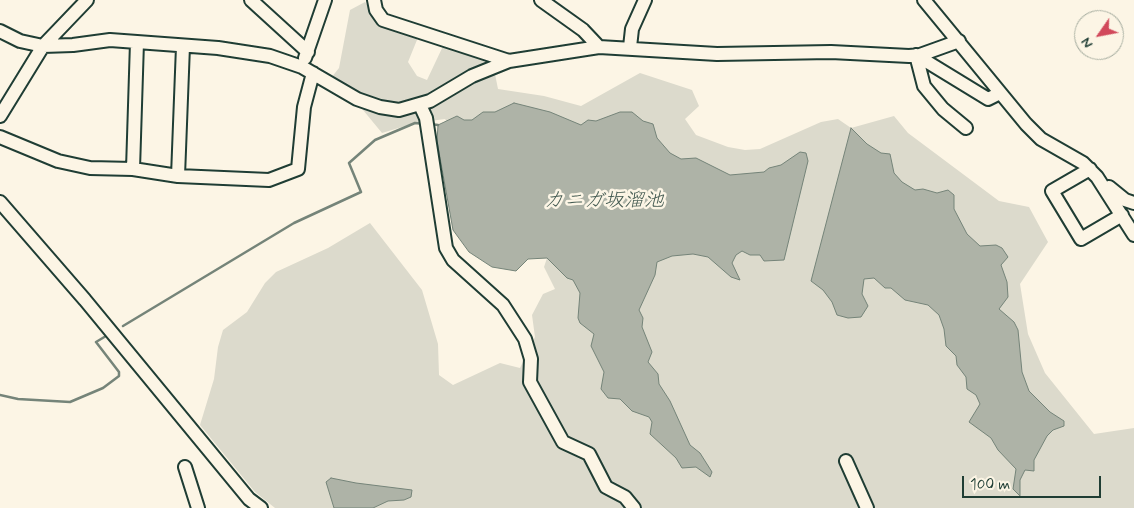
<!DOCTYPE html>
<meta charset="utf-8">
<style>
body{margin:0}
#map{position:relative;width:1134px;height:508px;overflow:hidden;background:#fcf5e5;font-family:Mynerve,sans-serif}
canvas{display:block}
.north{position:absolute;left:1074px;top:10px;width:50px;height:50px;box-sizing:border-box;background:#fcf5e5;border:1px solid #a4ab9e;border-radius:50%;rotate:237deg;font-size:14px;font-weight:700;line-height:20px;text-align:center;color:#1f3d34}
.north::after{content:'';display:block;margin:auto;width:18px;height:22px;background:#d1495b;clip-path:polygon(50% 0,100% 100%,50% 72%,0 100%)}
.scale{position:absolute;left:962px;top:476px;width:139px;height:22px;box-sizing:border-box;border:2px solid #1f3d34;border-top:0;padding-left:6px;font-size:15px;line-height:18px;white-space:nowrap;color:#1f3d34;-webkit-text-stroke:4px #fcf5e5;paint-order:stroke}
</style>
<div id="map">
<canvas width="1134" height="508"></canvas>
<div class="north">N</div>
<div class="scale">100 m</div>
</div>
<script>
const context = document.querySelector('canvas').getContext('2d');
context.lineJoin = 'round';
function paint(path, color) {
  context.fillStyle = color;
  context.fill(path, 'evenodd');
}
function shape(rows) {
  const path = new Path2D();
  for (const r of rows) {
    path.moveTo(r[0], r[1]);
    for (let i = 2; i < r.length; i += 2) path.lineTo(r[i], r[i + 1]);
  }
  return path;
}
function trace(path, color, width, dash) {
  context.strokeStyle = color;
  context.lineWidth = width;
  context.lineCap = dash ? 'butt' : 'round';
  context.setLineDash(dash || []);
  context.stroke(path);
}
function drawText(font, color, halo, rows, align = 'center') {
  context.font = font + ' Mynerve,"Klee One",sans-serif';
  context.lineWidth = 5;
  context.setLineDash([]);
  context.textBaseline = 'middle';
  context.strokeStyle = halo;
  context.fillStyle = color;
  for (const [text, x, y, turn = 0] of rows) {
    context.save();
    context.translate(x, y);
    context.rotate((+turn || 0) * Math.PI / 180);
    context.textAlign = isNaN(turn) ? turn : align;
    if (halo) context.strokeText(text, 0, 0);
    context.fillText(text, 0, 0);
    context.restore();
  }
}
paint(shape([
 [365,2,372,10,419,35,408,62,417,76,427,80,444,44,492,59,498,89,544,96,581,106,640,73,692,90,699,106,685,119,696,135,728,147,745,150,760,149,821,122,838,119,851,128,894,116,908,133,999,201,1029,207,1048,242,1020,284,1028,334,1045,373,1094,434,1134,428,1134,508,275,508,255,492,200,425,214,379,218,347,223,330,247,312,265,283,276,272,328,248,370,223,422,290,438,344,439,375,453,385,500,363,520,368,535,337,532,315,543,294,555,289,544,267,547,258,445,119,415,123,382,133,344,87,331,78,339,68,350,10]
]), '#dcdacc');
const water = shape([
 [514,103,550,112,581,125,588,120,596,121,620,112,632,112,643,121,653,124,657,138,670,153,681,159,696,158,730,175,764,172,769,168,781,165,800,152,806,153,808,161,784,260,764,261,760,255,750,255,742,251,736,255,732,263,740,280,731,277,708,257,693,254,672,256,657,262,655,275,639,310,643,318,642,327,652,352,648,362,658,374,659,384,670,401,690,445,700,453,712,472,710,477,696,467,682,468,676,458,650,434,652,422,649,417,632,411,620,399,608,398,601,389,604,372,591,346,594,334,580,323,578,318,580,293,573,280,567,278,547,258,528,259,516,271,492,267,469,252,453,230,437,141,438,125,457,116,464,120,472,120,483,112,495,112,514,103],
 [851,128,867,144,881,153,890,154,894,173,902,182,915,190,923,189,937,193,948,190,954,195,954,209,967,234,980,246,996,245,1002,248,1008,257,1001,265,1007,282,1008,297,999,309,1014,322,1018,330,1022,372,1029,391,1050,412,1064,421,1064,426,1053,430,1047,436,1034,460,1034,471,1025,470,1020,480,1020,496,1013,489,1016,469,998,450,991,438,969,422,980,404,976,395,967,389,966,377,957,365,956,356,946,346,944,329,939,315,928,305,905,300,891,288,885,288,874,278,864,279,862,294,868,306,861,317,848,318,837,315,832,302,823,290,811,281,851,128],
 [331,478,356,483,412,490,411,497,404,500,388,501,373,508,334,508,326,482,331,478]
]);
paint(water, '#aeb3a7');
trace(water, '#758479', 1);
trace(shape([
 [430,124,438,125],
 [123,326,294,223,361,192,349,163,375,140,415,123,424,124],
 [0,395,18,399,70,402,103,388,119,376,119,372,96,342,106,336]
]), '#758479', 2.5);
const minor = shape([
 [251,0,308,52],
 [374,0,376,10,383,20,509,61],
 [541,0,583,30,599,47],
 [924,0,1026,124,1041,139,1083,163,1097,177,1134,235],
 [0,31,20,41,43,46,73,45,110,40,218,48,270,56,302,67,357,99,380,107,399,110,430,101,472,76,509,61,599,47,717,54,831,52,909,56,920,55,959,41],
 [630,47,632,29,645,0],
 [916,55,988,99,998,94],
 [916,55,924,86,943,109,966,128],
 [305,58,325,0],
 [420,105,426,118,446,248,453,260,503,305,525,339,531,359,530,382,563,442,589,454,606,487,625,497,634,508],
 [0,116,43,46,87,0],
 [0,137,58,161,90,168,133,169,178,176,269,180,298,169,304,107,313,73],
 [133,169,137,42],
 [1090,169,1052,191,1081,239,1122,215],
 [178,176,183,46],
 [1109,187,1125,200,1134,203],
 [0,202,85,300,249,499,261,508],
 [846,461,867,508],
 [185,467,198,508]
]);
trace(minor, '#1f3d34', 16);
trace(minor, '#fcf5e5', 12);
drawText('italic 20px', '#435a51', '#fcf5e5', [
 ["カニガ坂溜池",604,202]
]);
</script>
